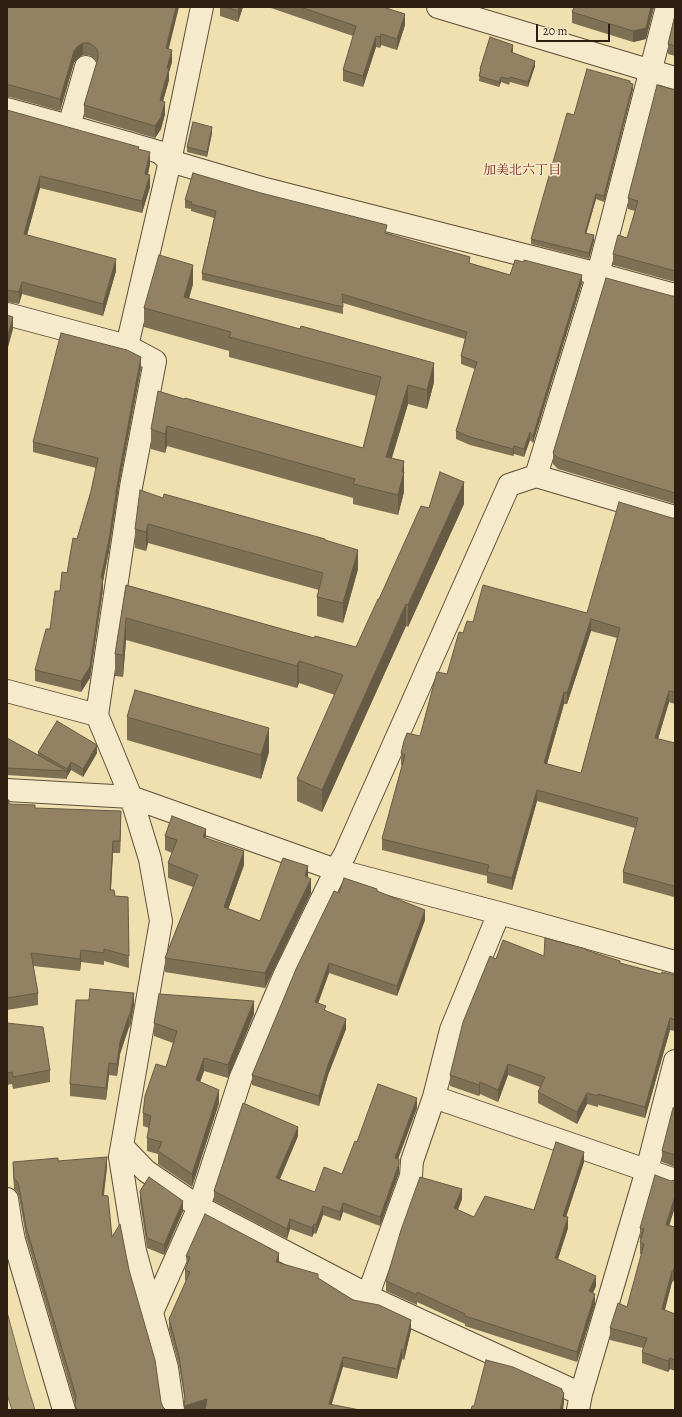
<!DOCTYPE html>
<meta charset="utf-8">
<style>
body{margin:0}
#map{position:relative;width:682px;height:1417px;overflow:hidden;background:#f0dfaf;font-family:Alegreya,serif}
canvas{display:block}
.frame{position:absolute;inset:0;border:8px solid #2d1e11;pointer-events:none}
.scale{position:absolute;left:536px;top:24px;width:74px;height:18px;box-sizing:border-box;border:2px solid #2d1e11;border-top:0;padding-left:5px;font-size:12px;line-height:14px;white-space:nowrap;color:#2d1e11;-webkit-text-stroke:3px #f5eacb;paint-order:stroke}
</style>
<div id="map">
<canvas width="682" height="1417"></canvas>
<div class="frame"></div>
<div class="scale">20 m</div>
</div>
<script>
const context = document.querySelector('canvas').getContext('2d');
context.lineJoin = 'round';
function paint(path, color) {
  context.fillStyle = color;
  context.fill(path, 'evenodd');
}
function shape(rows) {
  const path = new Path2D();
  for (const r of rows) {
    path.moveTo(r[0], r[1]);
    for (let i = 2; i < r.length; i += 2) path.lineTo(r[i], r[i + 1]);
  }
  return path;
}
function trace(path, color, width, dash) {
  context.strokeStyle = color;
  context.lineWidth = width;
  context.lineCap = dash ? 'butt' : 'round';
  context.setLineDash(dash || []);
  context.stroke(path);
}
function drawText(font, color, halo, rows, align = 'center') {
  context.font = font + ' Alegreya,"Noto Serif JP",serif';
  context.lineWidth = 3;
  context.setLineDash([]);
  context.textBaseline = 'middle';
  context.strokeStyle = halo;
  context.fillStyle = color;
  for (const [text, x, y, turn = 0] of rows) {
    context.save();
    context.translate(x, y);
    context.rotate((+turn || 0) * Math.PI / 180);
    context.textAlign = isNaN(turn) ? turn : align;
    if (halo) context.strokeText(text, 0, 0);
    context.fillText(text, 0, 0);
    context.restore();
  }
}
const water = shape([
 [7,1312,25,1378,35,1410,12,1410,7,1394,7,1312]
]);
paint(water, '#ae9d79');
trace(water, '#7a6a4f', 1);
const minor = shape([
 [7,109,69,126,159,152,170,161,265,189,598,274,675,295],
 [69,126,86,67],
 [7,314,127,346,155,361,131,487,97,715,131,797,150,859,161,921,120,1157,135,1251,167,1368,173,1410],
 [127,346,170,161,202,7],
 [536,476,598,274,667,7],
 [7,691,97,715],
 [7,790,131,797,336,870,499,913,675,962],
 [434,1097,675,1180],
 [122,1146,146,1171,199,1207,368,1295,367,1296,581,1394],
 [7,1199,11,1225,14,1240,64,1410],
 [368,1295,411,1176,412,1161,434,1097,451,1030,499,913],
 [152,1312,199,1207,241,1077,285,974,336,870,345,854,509,485,536,476,675,517],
 [578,1410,581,1394,647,1170,675,1061]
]);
const tertiary = shape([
 [438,7,675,78]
]);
trace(minor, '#5e4e38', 24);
trace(tertiary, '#5e4e38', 24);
trace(minor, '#f5eacb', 22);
trace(tertiary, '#f5eacb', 22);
paint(shape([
 [7,7,169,49,172,62,169,72,169,80,163,101,165,114,161,129,155,138,84,117,84,105,97,62,95,59,89,55,83,55,78,58,74,63,60,111,10,97,7,97],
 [220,7,243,7,238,22,220,16],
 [268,7,383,7,405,25,397,50,381,45,380,48,376,47,363,87,343,81,343,70,353,36],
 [570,7,654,7,646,39,633,42,572,23,572,12,574,8],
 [675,15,675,56,668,54,668,44],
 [513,50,512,53,535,66,528,87,510,82,509,85,501,82,499,87,479,81,480,69],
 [630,83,633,89,604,202,596,199,586,233,594,240,589,259,531,244,531,239,574,115],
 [675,90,675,282,613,265,613,254,627,238,635,211,628,209,628,198],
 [7,110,139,149,150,164,148,175,150,187,142,213,40,188,27,235,116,271,103,316,22,294,19,304,7,302],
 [212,133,207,157,187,152,187,147],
 [185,200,387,233,470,263,510,275,582,283,533,443,530,440,524,457,514,454,513,456,470,445,456,439,456,431,475,369,461,364,461,356,465,339,343,303,343,314,202,280,202,273,214,218,191,211,191,209,185,208],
 [193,284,189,298,434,382,427,409,408,404,392,458,404,461,404,492,398,515,353,504,353,498,167,446,165,453,151,449,151,429,184,399,363,448,376,396,229,357,229,351,144,327,144,308],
 [672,296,675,296,675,504,558,469,553,464,553,453],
 [141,368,119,485,109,551,103,581,103,589,90,678,81,692,35,681,35,670,50,629,60,591,67,573,91,491,96,468,33,452,33,442],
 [163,498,325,541,358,569,343,623,317,616,317,597,319,590,148,543,146,551,135,548,135,529],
 [464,504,408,627,406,626,322,812,297,801,297,779,335,695,299,683,297,688,126,640,123,677,115,676,115,654,126,585,314,638,356,647,379,599,429,508],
 [672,518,675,518,675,704,669,702,658,739,675,743,675,893,674,897,623,883,623,872,635,828,537,801,512,890,487,883,487,876,382,850,382,839,402,765,401,765,401,753,420,736,447,674,463,633,473,622,587,613],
 [591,631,617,638,581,773,547,764,564,704,567,704],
 [127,717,269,752,261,779,127,740],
 [7,738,38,755,38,752,97,753,83,777,71,770,67,777,67,779,7,775],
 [7,800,9,804,121,823,120,853,113,853,111,890,115,896,128,897,129,968,104,961,104,965,81,962,80,971,33,966,38,993,38,1005,7,1010],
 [165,836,206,838,244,865,228,909,260,921,308,878,311,893,265,988,165,972,165,958,193,887,168,878,168,863,172,853,165,850],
 [377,892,425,920,397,996,329,973,318,1003,346,1029,328,1075,319,1106,252,1085,252,1075,339,893],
 [586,951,620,963,661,974,675,975,675,1031,670,1030,645,1118,598,1105,598,1107,587,1104,577,1124,538,1103,538,1092,540,1087,508,1075,498,1102,480,1094,479,1096,450,1086,450,1075,496,959,544,956],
 [134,1005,130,1027,129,1027,120,1054,117,1076,109,1075,106,1100,70,1096,70,1084],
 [254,1014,228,1078,204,1071,200,1082,219,1103,192,1187,158,1164,158,1154,147,1151,147,1138,149,1128,143,1126,143,1113,166,1067,173,1043,154,1036,154,1023],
 [7,1023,50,1070,50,1082,13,1089,12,1084,7,1085],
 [417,1108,398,1159,399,1169,399,1173,380,1226,343,1212,340,1221,323,1215,316,1234,314,1233,312,1237,290,1229,287,1239,214,1201,214,1191,298,1136,280,1179,315,1192,342,1174,357,1142],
 [675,1108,675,1167,662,1162,662,1151],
 [58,1161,107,1167,104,1195,112,1237,129,1270,161,1402,163,1407,166,1410,75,1410,75,1404,26,1237,19,1197,17,1192,14,1189,13,1172,13,1162],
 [584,1162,566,1217,568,1228,558,1259,596,1286,593,1293,595,1304,577,1362,465,1326,465,1324,417,1302,417,1305,386,1291,386,1281,462,1199,458,1210,474,1217,534,1210],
 [675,1180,675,1207,669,1225,675,1227,675,1277,673,1282,672,1282,665,1310,675,1314,675,1371,670,1369,668,1372,642,1363,642,1352,643,1348,610,1340,610,1328,627,1307,642,1254,640,1254,640,1242,641,1239,640,1239,640,1228,671,1181],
 [140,1191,183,1211,164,1255,147,1248,140,1202],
 [186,1256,279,1263,318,1278,353,1300,411,1330,404,1360,402,1359,397,1379,343,1367,204,1410,184,1410,185,1402,179,1366,169,1329,169,1319,186,1281,185,1280,185,1270,187,1266]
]), '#7e7055');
paint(shape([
 [176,7,179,7,166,60,166,48],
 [239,7,243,7,238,22,238,11],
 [651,7,654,7,646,39,633,42,633,31],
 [405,14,405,25,397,50,397,39],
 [381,34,381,45,380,48,380,37],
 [376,36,376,47,363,87,363,76],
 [83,43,83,55,78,58,74,63,60,111,60,99,74,51,78,46],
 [513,45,513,50,511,57,511,52],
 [172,50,172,62,169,72,169,80,160,112,160,100,167,68],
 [535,61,535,66,528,87,528,82],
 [501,77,501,82,499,87,499,82],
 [633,84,633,89,604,202,604,196],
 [165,102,165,114,161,129,155,138,155,126],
 [212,127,212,133,207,157,207,152],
 [150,152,150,164,145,186,145,174],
 [150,175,150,187,142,213,142,201],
 [40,176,40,188,24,246,24,234],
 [596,194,596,199,585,238,585,233],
 [594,235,594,240,589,259,589,253],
 [116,259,116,271,103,316,103,304],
 [193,265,193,284,184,316,184,297],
 [582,275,582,283,533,443,533,436],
 [22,282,22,294,19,304,19,292],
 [13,317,13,329,7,351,7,339],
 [141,357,141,368,119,485,109,551,103,581,103,589,90,678,81,692,81,681,101,578,119,474],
 [434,363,434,382,427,409,427,390],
 [408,385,408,404,386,476,386,457],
 [167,426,167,446,165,453,165,434],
 [530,432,530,440,524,457,524,449],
 [514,446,514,454,513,456,513,449],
 [404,461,404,492,398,515,398,495],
 [464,482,464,504,408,627,408,605],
 [148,524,148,543,146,551,146,532],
 [358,550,358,569,343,623,343,603],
 [406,604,406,626,322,812,322,790],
 [126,618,126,640,123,677,123,655],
 [591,619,591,631,567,704,567,693],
 [299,661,299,683,297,688,297,666],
 [669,691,669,702,655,749,655,738],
 [564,692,564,704,544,774,544,763],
 [269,728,269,752,261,779,261,755],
 [97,745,97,753,83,777,83,769],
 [71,762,71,770,67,777,67,769],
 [537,790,537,801,512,890,512,878],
 [121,811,121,823,120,853,120,841],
 [206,829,206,843,203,837],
 [113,841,113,853,110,902,110,890],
 [244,851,244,865,224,921,224,907],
 [308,866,308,880,305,876],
 [311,879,311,893,265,988,265,973],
 [675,882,675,893,674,897,674,886],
 [425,910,425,920,397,996,397,986],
 [81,950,81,962,80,971,80,959],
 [329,963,329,973,315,1012,315,1002],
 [134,993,134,1005,130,1027,130,1015],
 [254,1001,254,1014,228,1078,228,1065],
 [129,1015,129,1027,120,1054,117,1076,117,1064,120,1042],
 [670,1018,670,1030,645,1118,645,1107],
 [346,1019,346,1029,328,1075,319,1106,319,1096,328,1065],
 [204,1058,204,1071,196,1093,196,1080],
 [109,1063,109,1075,106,1100,106,1088],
 [508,1064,508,1075,498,1102,498,1090],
 [480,1082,480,1094,479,1096,479,1085],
 [219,1090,219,1103,192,1187,192,1174],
 [587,1093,587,1104,577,1124,577,1112],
 [417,1098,417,1108,395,1167,395,1158],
 [298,1127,298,1136,276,1188,276,1178],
 [584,1152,584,1162,563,1226,563,1216],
 [107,1157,107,1167,102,1205,102,1195],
 [399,1159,399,1173,380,1226,380,1217],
 [462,1189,462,1199,454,1218,454,1208],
 [675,1196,675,1207,666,1236,666,1225],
 [183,1201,183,1211,164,1255,164,1245],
 [343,1203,343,1212,340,1221,340,1212],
 [323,1206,323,1215,316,1234,316,1225],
 [568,1217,568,1228,555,1268,555,1258],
 [290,1219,290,1229,287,1239,287,1229],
 [314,1224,314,1233,312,1237,312,1228],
 [279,1253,279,1263,276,1272,276,1262],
 [675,1266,675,1277,673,1282,673,1271],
 [672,1271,672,1282,662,1320,662,1309],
 [596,1276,596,1286,589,1301,589,1291],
 [595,1294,595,1304,577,1362,577,1352],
 [411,1320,411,1330,404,1360,404,1350],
 [402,1349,402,1359,397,1379,397,1369],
 [343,1357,343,1367,330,1410,329,1404],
 [670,1358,670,1369,668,1372,668,1361],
 [564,1393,564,1403,563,1410,560,1410],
 [207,1399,207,1409,204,1410,184,1410,184,1406]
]), '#665b45');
const building = shape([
 [7,7,176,7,166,48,172,50,167,68,169,68,160,100,165,102,161,117,155,126,84,105,98,58,98,52,95,47,89,43,83,43,78,46,74,51,60,99,10,85,7,85,7,7],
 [226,7,239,7,238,11,226,7],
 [300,7,383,7,405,14,397,39,381,34,380,37,376,36,363,76,343,70,356,26,300,7],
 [574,7,651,7,646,28,633,31,572,12,574,7],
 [675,15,675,46,668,44,675,15],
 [490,37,513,45,511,52,535,61,528,82,510,77,509,79,501,77,499,82,479,76,481,69,480,69,490,37],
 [587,69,630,81,630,83,633,84,604,196,596,194,585,233,594,235,589,253,531,239,567,113,574,115,587,69],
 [657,85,675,90,675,271,613,254,618,235,627,238,638,201,628,198,657,85],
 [7,110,139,147,138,149,150,152,145,174,150,175,142,201,40,176,24,234,116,259,103,304,22,282,19,292,7,290,7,110],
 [193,122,212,127,207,152,187,147,193,122],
 [193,173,261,193,387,225,385,233,470,257,469,263,510,275,515,260,524,262,524,260,582,275,533,436,530,432,524,449,514,446,513,449,470,437,456,431,477,362,461,356,467,332,342,294,343,307,202,273,216,211,191,204,192,202,185,200,193,173],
 [159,255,193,265,184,297,300,329,301,326,434,363,427,390,408,385,386,457,404,461,402,472,404,472,398,495,353,484,355,479,167,426,165,434,151,429,158,391,184,399,185,398,363,448,381,377,229,337,231,332,144,308,159,255],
 [606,278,672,296,675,296,675,493,558,458,553,453,606,278],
 [7,315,13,317,7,339,7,315],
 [61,333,127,350,141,357,119,474,109,540,101,578,103,578,90,667,81,681,35,670,46,629,50,629,55,591,60,591,62,572,67,573,73,538,77,539,91,491,98,458,33,442,61,333],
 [440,472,464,482,408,605,406,604,322,790,297,779,343,675,299,661,297,666,126,618,123,655,115,654,126,585,314,638,315,636,356,647,378,599,379,599,421,506,429,508,440,472],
 [140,490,163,498,164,494,325,539,325,540,358,550,343,603,317,597,323,573,148,524,146,532,135,529,140,490],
 [619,502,672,518,675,518,675,692,669,691,655,738,675,743,675,882,674,886,623,872,638,818,537,790,512,878,487,872,489,865,382,839,405,755,401,753,404,741,407,733,420,736,437,672,447,674,459,632,463,633,467,621,473,622,483,585,587,613,619,502],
 [591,619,620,628,581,773,544,763,564,692,567,693,591,619],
 [135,690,269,728,261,755,127,717,135,690],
 [57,721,97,745,83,769,71,762,67,769,38,752,57,721],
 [7,738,67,771,7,768,7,738],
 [7,800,9,800,9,804,35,805,35,808,121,811,120,841,113,841,110,890,114,890,115,896,128,897,129,956,104,949,104,953,81,950,80,959,31,953,38,993,7,998,7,800],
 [172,816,206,829,203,837,244,851,224,907,260,921,283,858,308,866,305,876,311,879,265,973,165,958,198,875,168,863,177,840,165,836,172,816],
 [344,878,377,889,377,891,425,910,397,986,329,963,315,1002,326,1006,324,1010,346,1019,328,1065,319,1096,252,1075,296,969,334,891,339,893,344,878],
 [545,938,586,949,586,950,620,961,620,963,661,974,662,972,675,975,675,1020,670,1018,645,1107,598,1094,598,1096,587,1093,577,1112,538,1092,545,1077,508,1064,498,1090,480,1082,479,1085,450,1075,463,1022,490,956,496,959,503,940,544,956,545,938],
 [90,989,134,993,130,1015,129,1015,120,1042,117,1064,109,1063,106,1088,70,1084,76,1000,89,1000,90,989],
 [159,994,254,1001,228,1065,204,1058,196,1080,219,1090,192,1174,158,1151,162,1142,147,1138,151,1116,143,1113,145,1096,156,1064,166,1067,177,1031,154,1023,159,994],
 [7,1023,43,1027,50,1070,13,1077,12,1072,7,1073,7,1023],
 [378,1084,417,1098,395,1158,399,1159,399,1164,380,1217,343,1203,340,1212,323,1206,316,1225,314,1224,312,1228,290,1219,287,1229,214,1191,243,1103,298,1127,276,1178,315,1192,324,1167,342,1174,355,1141,357,1142,378,1084],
 [673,1108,675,1108,675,1155,662,1151,673,1108],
 [556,1142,584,1152,563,1216,568,1217,555,1258,596,1276,589,1291,595,1294,577,1352,465,1316,465,1314,417,1292,417,1295,386,1281,401,1230,420,1177,462,1189,454,1208,474,1217,485,1196,534,1210,556,1142],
 [107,1157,102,1195,108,1196,112,1237,120,1224,129,1270,155,1360,161,1402,163,1407,166,1410,77,1410,75,1405,76,1396,26,1227,19,1187,17,1181,14,1179,13,1162,58,1158,58,1161,107,1157],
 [655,1175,671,1181,675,1180,675,1196,666,1225,675,1227,675,1266,673,1271,672,1271,662,1309,675,1314,675,1360,670,1358,668,1361,642,1352,647,1338,610,1328,618,1303,627,1307,644,1244,640,1242,644,1229,640,1228,655,1175],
 [149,1177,183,1201,164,1245,147,1238,140,1191,149,1177],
 [205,1214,279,1253,276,1262,318,1274,318,1278,353,1300,379,1305,411,1320,404,1350,402,1349,397,1369,343,1357,329,1404,360,1410,205,1410,207,1399,184,1406,185,1398,179,1356,169,1319,190,1272,185,1270,190,1257,186,1256,205,1214],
 [486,1360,513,1367,562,1389,562,1391,564,1393,560,1410,471,1410,472,1406,474,1406,486,1360]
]);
paint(building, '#928263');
trace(building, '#665b45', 1);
drawText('13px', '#7a1f14', '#f5eacb', [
 ["加美北六丁目",522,171]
]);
</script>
